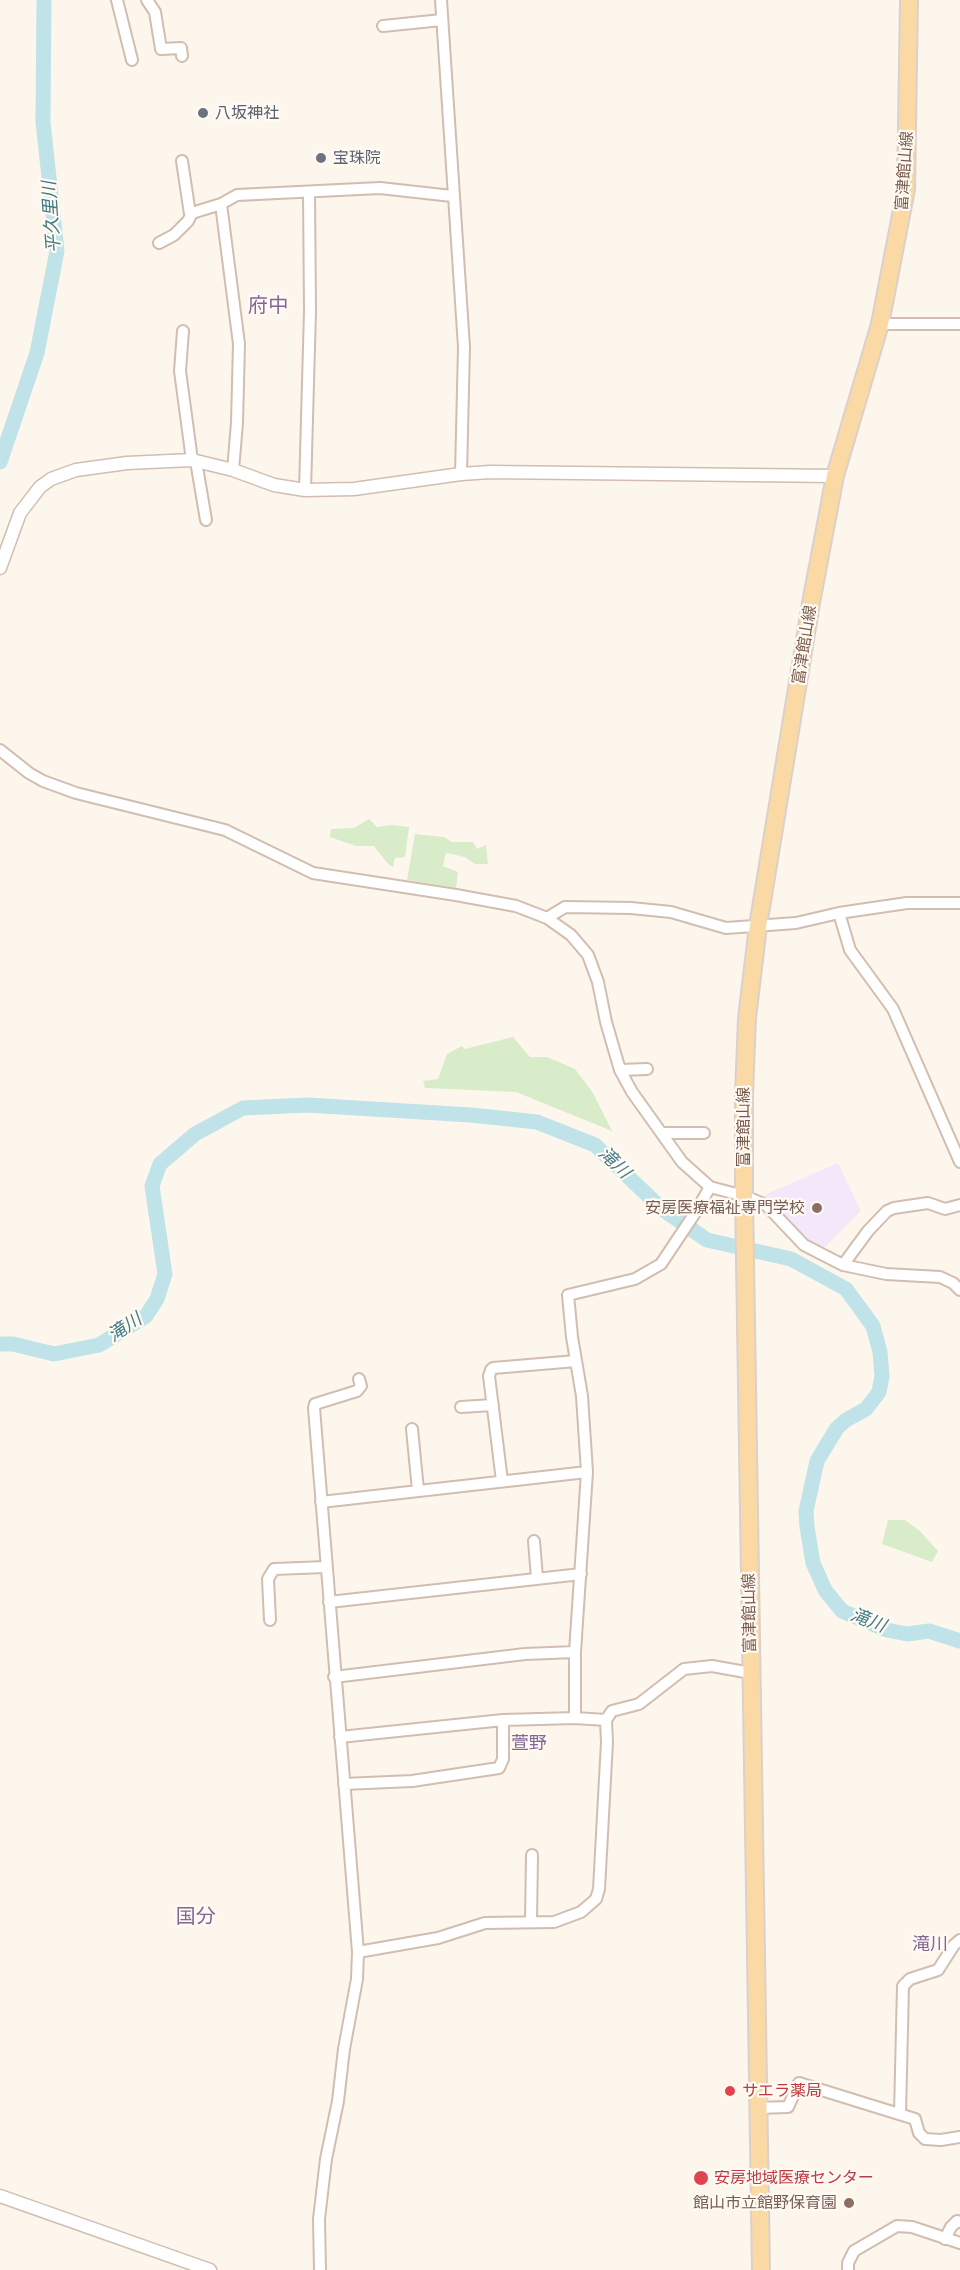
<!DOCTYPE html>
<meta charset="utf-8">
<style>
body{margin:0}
canvas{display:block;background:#fdf6ec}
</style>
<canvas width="960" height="2270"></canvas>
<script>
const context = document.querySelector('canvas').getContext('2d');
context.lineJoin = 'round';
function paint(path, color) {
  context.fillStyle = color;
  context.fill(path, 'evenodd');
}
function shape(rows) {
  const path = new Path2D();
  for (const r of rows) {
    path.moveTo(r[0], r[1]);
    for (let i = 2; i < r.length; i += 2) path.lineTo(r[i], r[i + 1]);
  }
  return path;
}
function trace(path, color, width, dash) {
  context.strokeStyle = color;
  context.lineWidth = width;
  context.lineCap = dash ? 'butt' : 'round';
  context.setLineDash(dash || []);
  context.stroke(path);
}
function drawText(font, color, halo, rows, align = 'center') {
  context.font = font + ' "PT Sans Narrow","Noto Sans JP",sans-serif';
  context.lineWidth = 4.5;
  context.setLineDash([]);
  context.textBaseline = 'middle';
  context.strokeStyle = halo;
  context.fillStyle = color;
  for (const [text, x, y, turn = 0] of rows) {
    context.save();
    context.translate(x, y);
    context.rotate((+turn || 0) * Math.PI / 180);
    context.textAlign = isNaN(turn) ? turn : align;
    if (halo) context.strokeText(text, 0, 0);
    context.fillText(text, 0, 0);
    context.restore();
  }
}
paint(shape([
 [838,1163,861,1211,821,1251,812,1246,765,1199,760,1197]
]), '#f3e8fa');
paint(shape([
 [369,819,377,827,391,825,409,827,405,857,395,858,393,867,388,864,374,846,356,846,330,837,331,829,354,828],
 [415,834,444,837,452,842,473,842,477,849,486,845,488,864,475,864,465,857,446,853,443,866,458,872,456,888,407,880],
 [513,1037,530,1057,547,1057,575,1069,593,1093,612,1131,516,1092,425,1088,423,1081,438,1079,447,1054,462,1046,465,1049],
 [888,1520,905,1520,920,1531,938,1551,932,1562,882,1544]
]), '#d8ecc9');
trace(shape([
 [0,462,37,353,57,251,43,122,44,0],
 [0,1344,13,1344,54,1354,99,1345,146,1316,157,1299,165,1274,152,1186,160,1164,195,1134,243,1108,307,1105,471,1115,537,1122,595,1145,662,1209,707,1240,791,1259,846,1289,873,1326,880,1352,882,1376,879,1392,866,1409,846,1420,837,1428,817,1461,806,1511,807,1527,813,1563,825,1590,842,1611,887,1630,907,1634,929,1631,960,1641]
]), '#bfe3e8', 15);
const minor = shape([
 [117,0,132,60],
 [147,0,155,12,161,49,181,48,182,56],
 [441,0,464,347,461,474],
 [383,26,442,20],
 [182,161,190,214],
 [221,204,239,344,237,423,233,470],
 [159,243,174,235,188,221,192,213,221,204,237,195,380,188,452,196],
 [880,324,960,324],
 [183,331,180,371,192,460],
 [196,461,206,520],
 [305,490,310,311,309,192],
 [0,750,29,773,43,781,76,793,225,830,313,873,456,895,516,906,547,918,571,935,588,955,598,982,606,1022,620,1070,632,1092,682,1162,710,1187,744,1196,766,1205,804,1245,843,1265,886,1274,940,1277,953,1283,960,1290],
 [839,913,850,950,893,1009,960,1162],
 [547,918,565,907,631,908,671,912,726,928,796,923,839,913,907,903,960,903],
 [620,1070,647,1069],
 [662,1133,704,1133],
 [843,1265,868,1231,887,1211,894,1208,928,1203,945,1209,960,1205],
 [461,1407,493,1405],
 [412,1429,418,1490],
 [502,1481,489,1376,491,1370,493,1368,576,1361],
 [321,1502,587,1472],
 [534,1541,537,1578],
 [329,1602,581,1574],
 [270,1620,268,1579,274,1569,326,1567],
 [334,1677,525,1654,575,1652],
 [575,1718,575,1652,587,1472,582,1396,572,1337,568,1295,635,1279,661,1264,695,1213,710,1187],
 [606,1720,612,1711,639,1704,684,1669,712,1666,751,1673],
 [340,1737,503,1720,575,1718,606,1720,607,1742,599,1889,596,1899,581,1912,554,1922,485,1923,438,1938,358,1952],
 [344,1784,412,1781,499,1768,503,1759,503,1720],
 [531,1922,532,1855],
 [757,2108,788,2107,799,2083,915,2119,919,2133,925,2139,941,2140,960,2137],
 [900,2114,903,1986,910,1979,938,1970,954,1945,960,1940],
 [945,2239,951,2227,957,2221,960,2222],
 [320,2270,319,2219,326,2159,338,2101,344,2049,357,1979,358,1952,314,1408,315,1404,357,1391,361,1386,359,1379],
 [848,2270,848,2263,854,2251,897,2226,912,2227,960,2243]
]);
const tertiary = shape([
 [0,568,20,513,40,487,51,479,76,470,127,463,192,460,233,470,274,485,305,490,354,489,461,474,490,472,835,476],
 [0,2196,210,2270]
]);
const primary = shape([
 [761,2270,744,1196,744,1095,747,1018,758,926,811,603,835,476,880,324,906,189,909,0]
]);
trace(minor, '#d1beb0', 14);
trace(tertiary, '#d1beb0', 15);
trace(primary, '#dad1cd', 20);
trace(minor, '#fff', 10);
trace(tertiary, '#fff', 12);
trace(primary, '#fbd9a5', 16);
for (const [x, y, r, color] of [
 [203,113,6,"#6b7280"],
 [321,158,6,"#6b7280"],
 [817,1208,6,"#8d6e63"],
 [730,2091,6,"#e0444e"],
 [701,2178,8,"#e0444e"],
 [849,2203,6,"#8d6e63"]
]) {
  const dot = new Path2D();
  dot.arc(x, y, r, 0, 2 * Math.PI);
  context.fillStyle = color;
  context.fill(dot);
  trace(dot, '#fffaf3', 2);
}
drawText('16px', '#5b616d', '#fffaf3', [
 ["八坂神社",215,113],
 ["宝珠院",333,158]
], 'left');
drawText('16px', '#7a5c4d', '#fffaf3', [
 ["富津館山線",905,171,-86],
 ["富津館山線",805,645,-81],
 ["富津館山線",744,1127,-90],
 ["富津館山線",750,1613,-91]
]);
drawText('16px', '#785e54', '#fffaf3', [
 ["安房医療福祉専門学校",805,1208],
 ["館山市立館野保育園",837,2203]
], 'right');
drawText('16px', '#be3a42', '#fffaf3', [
 ["サエラ薬局",742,2091],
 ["安房地域医療センター",714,2178]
], 'left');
drawText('italic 18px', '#437c86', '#fffaf3', [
 ["平久里川",52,217,-94],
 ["滝川",614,1163,44],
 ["滝川",125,1328,-34],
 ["滝川",868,1621,21]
]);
drawText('18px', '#846695', '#fffaf3', [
 ["萱野",529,1744],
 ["滝川",930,1945]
]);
drawText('20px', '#846695', '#fffaf3', [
 ["府中",268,306],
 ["国分",196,1917]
]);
</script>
